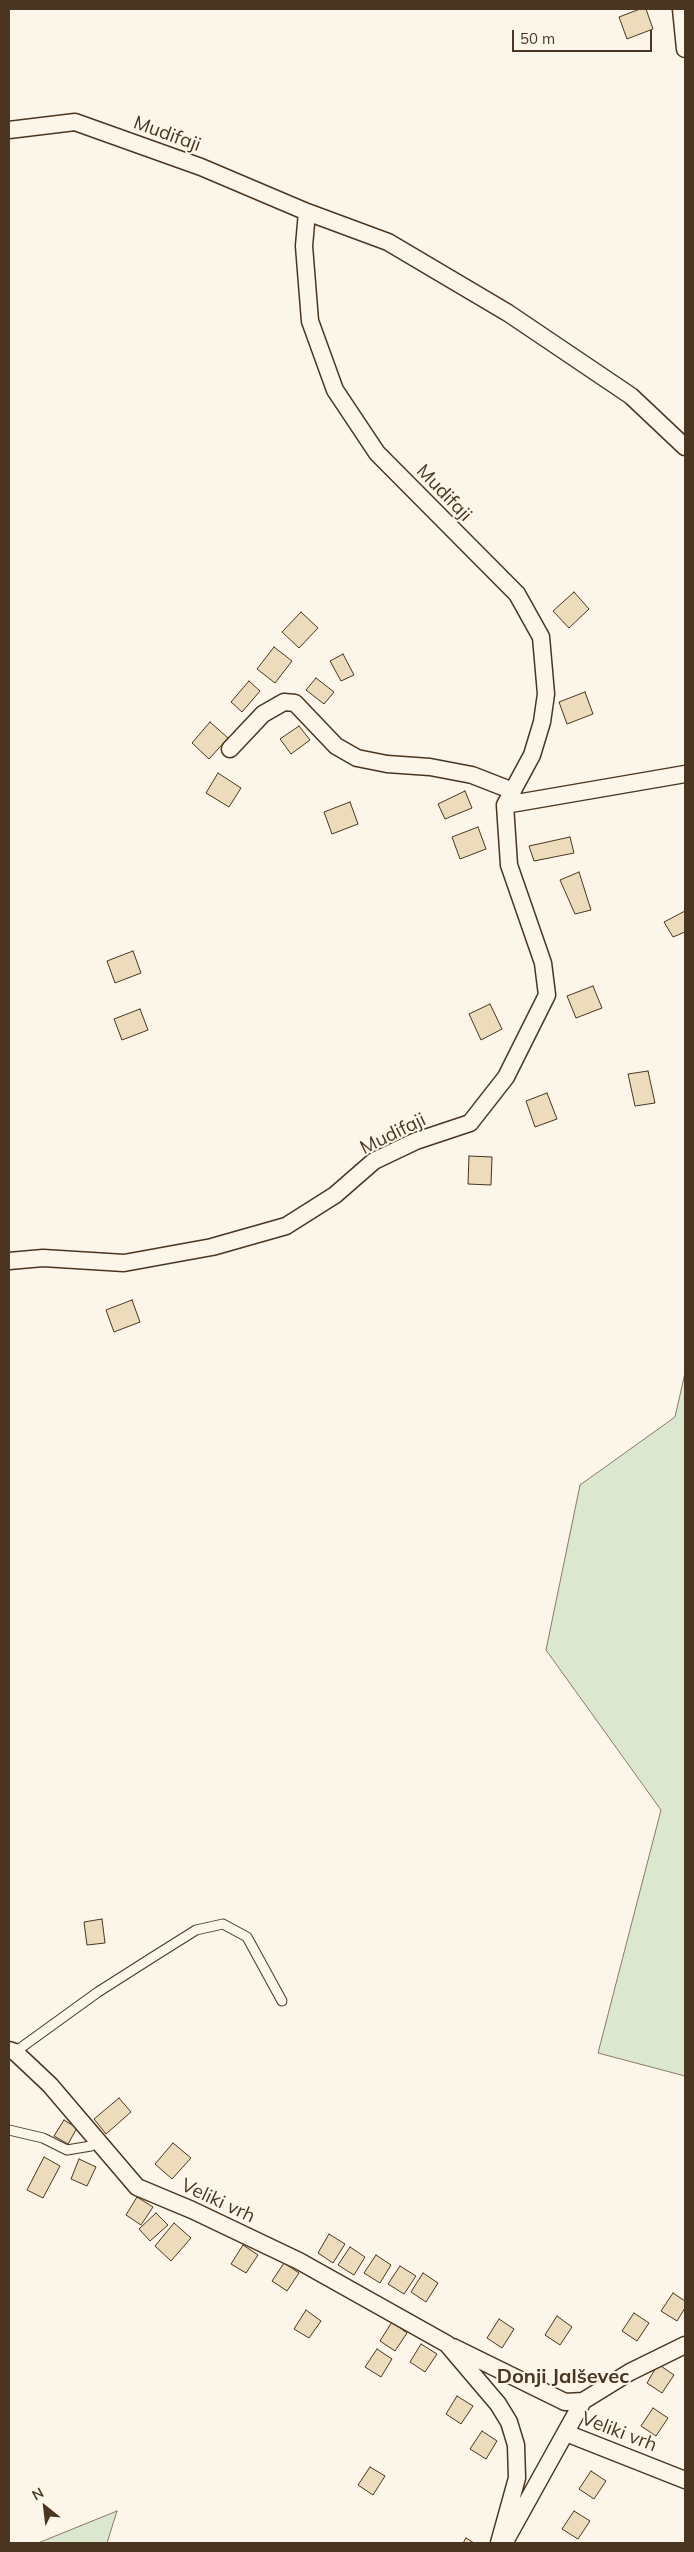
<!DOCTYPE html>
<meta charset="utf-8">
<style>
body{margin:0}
#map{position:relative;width:694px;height:2552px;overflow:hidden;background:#fbf6e9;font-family:Mulish,sans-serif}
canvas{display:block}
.frame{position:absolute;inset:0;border:10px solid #4a3520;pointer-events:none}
.north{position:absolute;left:20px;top:2482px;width:50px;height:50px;-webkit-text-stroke:4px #fbf6e9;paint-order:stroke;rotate:331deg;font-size:14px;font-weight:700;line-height:20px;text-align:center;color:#4a3520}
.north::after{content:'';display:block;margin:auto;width:18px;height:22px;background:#4a3520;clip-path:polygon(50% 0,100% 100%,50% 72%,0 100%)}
.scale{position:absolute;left:512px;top:30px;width:140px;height:22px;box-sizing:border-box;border:2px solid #4a3520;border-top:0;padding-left:6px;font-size:15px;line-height:18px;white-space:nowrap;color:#4a3520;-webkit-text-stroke:4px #fbf6e9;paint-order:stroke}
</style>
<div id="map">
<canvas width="694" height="2552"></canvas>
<div class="frame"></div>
<div class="north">N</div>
<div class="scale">50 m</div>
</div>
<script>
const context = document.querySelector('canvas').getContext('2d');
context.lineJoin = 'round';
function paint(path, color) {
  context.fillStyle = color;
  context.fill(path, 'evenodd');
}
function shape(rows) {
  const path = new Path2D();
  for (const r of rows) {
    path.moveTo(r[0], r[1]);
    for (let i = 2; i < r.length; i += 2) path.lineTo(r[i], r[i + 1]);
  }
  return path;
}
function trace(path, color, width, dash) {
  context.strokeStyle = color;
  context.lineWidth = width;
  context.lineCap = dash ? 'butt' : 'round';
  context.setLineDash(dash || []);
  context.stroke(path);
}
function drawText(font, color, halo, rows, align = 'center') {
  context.font = font + ' Mulish,sans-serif';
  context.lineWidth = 4;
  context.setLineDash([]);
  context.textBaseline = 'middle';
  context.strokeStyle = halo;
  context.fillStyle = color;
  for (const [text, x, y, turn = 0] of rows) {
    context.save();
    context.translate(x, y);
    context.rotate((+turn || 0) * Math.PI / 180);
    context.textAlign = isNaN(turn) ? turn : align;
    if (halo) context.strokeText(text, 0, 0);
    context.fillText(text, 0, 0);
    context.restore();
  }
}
const green = shape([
 [685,1373,685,2076,598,2053,661,1810,546,1650,580,1485,675,1417,685,1373],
 [117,2511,107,2543,38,2543,117,2511]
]);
paint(green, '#dce7d0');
trace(green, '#887966', 1);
const building = shape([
 [640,9,646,9,653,29,627,39,619,17,640,9],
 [574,592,589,609,569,628,553,611,574,592],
 [301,612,318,628,299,648,282,632,301,612],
 [274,647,292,661,275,683,257,669,274,647],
 [343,654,354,675,341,681,330,661,343,654],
 [316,678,334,692,324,704,306,690,316,678],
 [249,681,260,691,242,712,231,702,249,681],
 [585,692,593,714,567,724,559,702,585,692],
 [210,722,228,738,209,759,192,743,210,722],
 [299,726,310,740,291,754,280,739,299,726],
 [218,773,241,788,229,807,206,793,218,773],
 [465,791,472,808,445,819,438,804,465,791],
 [350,802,358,824,332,834,324,812,350,802],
 [478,827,486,849,460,859,452,837,478,827],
 [570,837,574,853,534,861,529,846,570,837],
 [579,872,591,910,575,914,560,880,579,872],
 [685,911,685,932,673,937,664,922,685,911],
 [133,951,141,973,115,983,107,961,133,951],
 [593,986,602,1008,576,1018,567,996,593,986],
 [490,1004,502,1029,481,1040,469,1014,490,1004],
 [140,1009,148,1030,122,1040,114,1019,140,1009],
 [648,1071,655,1103,635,1106,628,1074,648,1071],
 [547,1093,557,1119,535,1127,526,1101,547,1093],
 [469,1156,492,1157,491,1185,468,1184,469,1156],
 [132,1300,140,1322,114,1332,106,1310,132,1300],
 [102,1919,105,1943,87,1945,84,1922,102,1919],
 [119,2098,131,2112,106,2134,94,2119,119,2098],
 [64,2120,77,2128,68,2144,54,2136,64,2120],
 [173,2143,191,2158,172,2179,155,2164,173,2143],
 [44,2157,60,2166,43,2198,27,2190,44,2157],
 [79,2159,96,2167,87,2186,71,2179,79,2159],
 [137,2197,153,2207,141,2225,126,2215,137,2197],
 [156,2213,168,2225,150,2241,139,2229,156,2213],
 [174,2223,191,2238,171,2261,155,2246,174,2223],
 [329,2234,345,2244,333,2263,318,2253,329,2234],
 [243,2245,258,2255,246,2273,231,2264,243,2245],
 [350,2247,365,2257,354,2275,338,2265,350,2247],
 [376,2255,391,2265,380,2283,364,2273,376,2255],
 [284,2263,299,2273,287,2291,272,2281,284,2263],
 [400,2266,416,2276,404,2294,388,2284,400,2266],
 [423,2273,438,2283,426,2302,411,2292,423,2273],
 [673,2293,685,2301,685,2308,677,2321,661,2311,673,2293],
 [306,2310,321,2321,309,2338,294,2329,306,2310],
 [634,2313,649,2323,637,2341,622,2331,634,2313],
 [557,2316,572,2327,560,2345,545,2335,557,2316],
 [499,2319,514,2329,502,2348,487,2338,499,2319],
 [392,2322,407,2333,395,2351,380,2341,392,2322],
 [421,2344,437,2354,425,2372,410,2362,421,2344],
 [377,2349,392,2359,381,2377,365,2367,377,2349],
 [658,2364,674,2375,662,2393,647,2383,658,2364],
 [457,2396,473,2406,461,2424,446,2414,457,2396],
 [653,2408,668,2418,656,2436,641,2426,653,2408],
 [482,2431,497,2441,486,2459,470,2449,482,2431],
 [370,2467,385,2476,373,2495,358,2485,370,2467],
 [591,2471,606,2481,594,2499,579,2489,591,2471],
 [574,2511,590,2521,578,2539,562,2529,574,2511],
 [466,2538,474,2543,463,2543,466,2538]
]);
paint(building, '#ecdcbc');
trace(building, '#4a3520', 1);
const lane = shape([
 [15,2052,98,1992,153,1957,196,1930,223,1924,247,1937,282,2001],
 [9,2130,43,2138,67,2150,91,2146,98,2142]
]);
const street = shape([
 [681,9,685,49],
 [9,130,75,122,201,167,307,212,388,242,508,313,631,396,685,447],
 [230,749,263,714,284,702,295,703,336,746,357,758,387,764,430,767,472,775,513,791],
 [505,805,685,774],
 [9,1261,43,1258,124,1263,212,1247,286,1226,335,1195,374,1161,416,1141,470,1123,506,1077,547,995,543,963,509,865,505,805,532,755,542,722,546,694,541,637,517,594,377,453,335,390,310,321,304,246,307,212],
 [9,2050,15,2052,50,2085,137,2187,192,2210,299,2261,447,2344,498,2404,509,2422,516,2445,517,2478,499,2543],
 [453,2347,565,2402,583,2401],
 [566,2433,685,2480],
 [507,2538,583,2401,630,2372,685,2345]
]);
trace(lane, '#4a3520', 11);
trace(street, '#4a3520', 19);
trace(lane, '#fbf6e9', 9);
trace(street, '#fbf6e9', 16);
drawText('19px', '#4a3520', '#fbf6e9', [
 ["Mudifaji",167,134,20],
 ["Mudifaji",444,493,46],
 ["Mudifaji",393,1134,-26],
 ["Veliki vrh",218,2201,25],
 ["Veliki vrh",619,2432,21]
]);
drawText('bold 20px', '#4a3520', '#fbf6e9', [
 ["Donji Jalševec",563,2377]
]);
</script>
